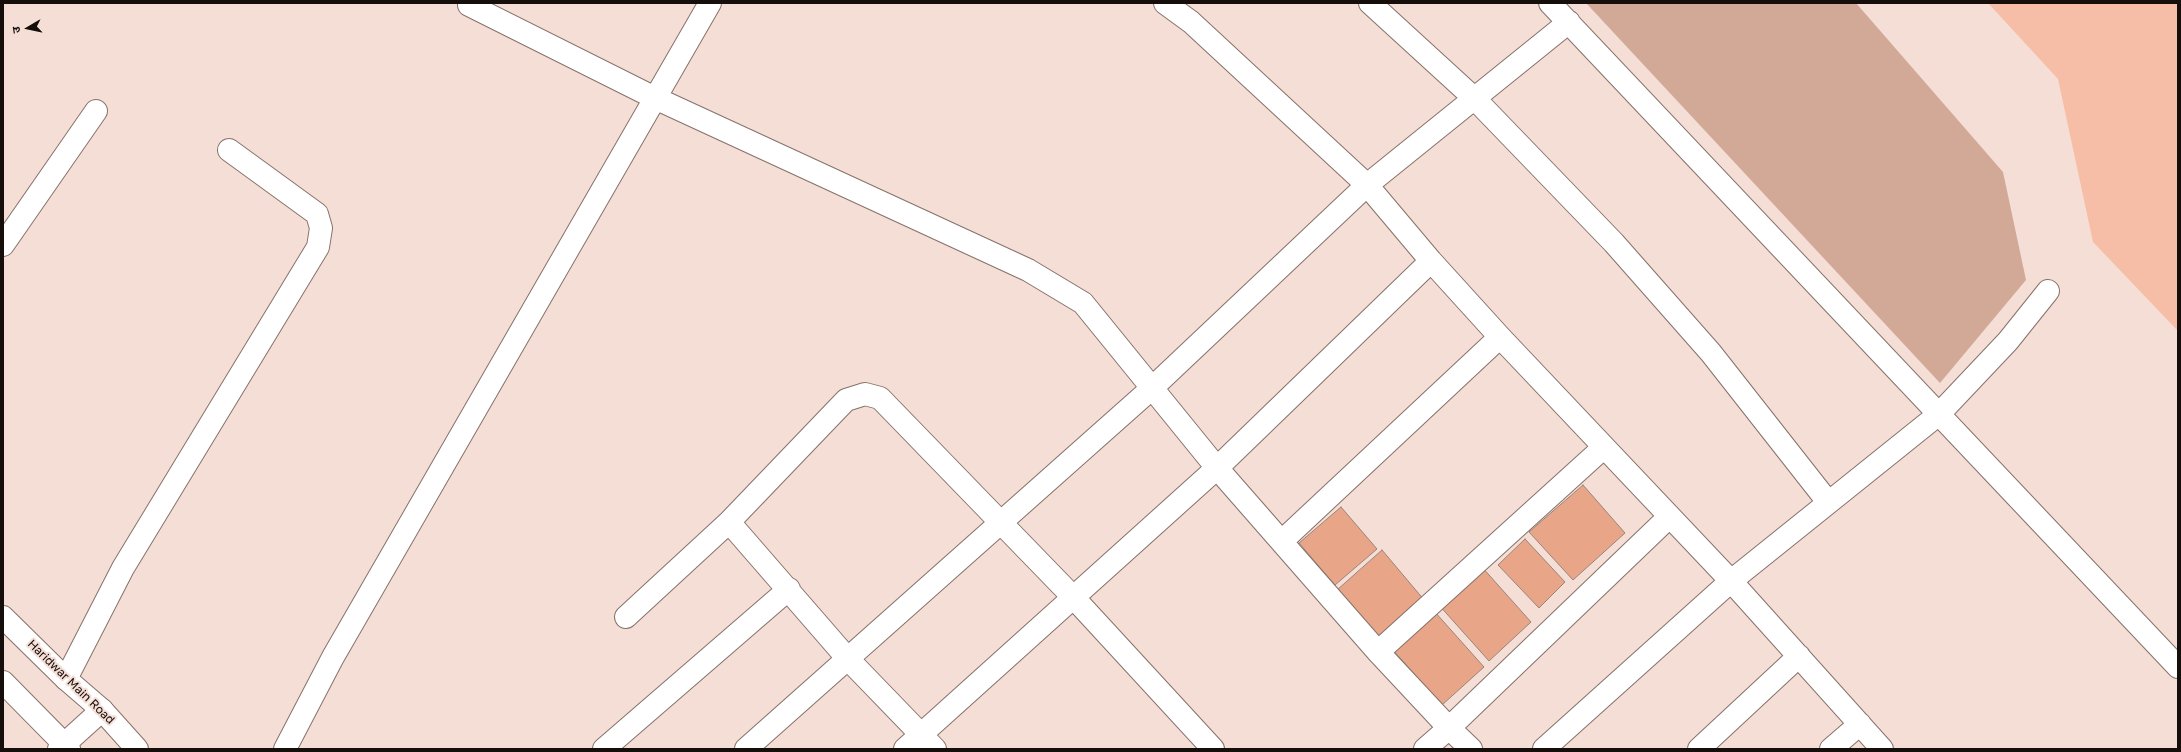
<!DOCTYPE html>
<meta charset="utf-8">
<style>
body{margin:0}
#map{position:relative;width:2181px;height:752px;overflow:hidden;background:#f4ded5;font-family:"Golos Text","Noto Sans Devanagari",sans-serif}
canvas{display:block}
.frame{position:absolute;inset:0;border:4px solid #150e0b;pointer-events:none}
.north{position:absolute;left:8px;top:8px;width:40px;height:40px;-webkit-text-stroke:3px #f4ded5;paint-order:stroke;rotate:261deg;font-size:11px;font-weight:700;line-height:16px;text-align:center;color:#150e0b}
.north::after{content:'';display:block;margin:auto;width:14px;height:18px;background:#150e0b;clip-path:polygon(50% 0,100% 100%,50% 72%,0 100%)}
</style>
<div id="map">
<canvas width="2181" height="752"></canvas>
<div class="frame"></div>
<div class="north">उ</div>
</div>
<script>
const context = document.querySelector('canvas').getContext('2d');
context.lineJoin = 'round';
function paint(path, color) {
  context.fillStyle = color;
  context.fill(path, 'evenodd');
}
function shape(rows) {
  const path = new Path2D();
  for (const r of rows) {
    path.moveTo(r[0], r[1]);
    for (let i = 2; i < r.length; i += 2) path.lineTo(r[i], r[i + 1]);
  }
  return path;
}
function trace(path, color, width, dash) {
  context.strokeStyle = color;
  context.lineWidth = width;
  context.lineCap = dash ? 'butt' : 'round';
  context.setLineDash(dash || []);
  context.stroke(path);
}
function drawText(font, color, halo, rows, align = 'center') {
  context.font = font + ' "Golos Text",sans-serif';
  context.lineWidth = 4;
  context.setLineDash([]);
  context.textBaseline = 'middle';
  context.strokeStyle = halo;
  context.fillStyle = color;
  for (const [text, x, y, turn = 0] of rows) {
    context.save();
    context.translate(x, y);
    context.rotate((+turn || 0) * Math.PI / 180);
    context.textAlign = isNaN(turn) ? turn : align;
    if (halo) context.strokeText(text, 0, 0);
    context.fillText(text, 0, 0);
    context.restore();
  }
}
paint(shape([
 [1586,3,1856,3,2003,172,2026,280,1940,383]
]), '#d2a997');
paint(shape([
 [1988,3,2178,3,2178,331,2093,242,2058,79]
]), '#f6bea7');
const building = shape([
 [1583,485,1625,533,1573,580,1529,532,1583,485],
 [1341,507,1377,549,1335,585,1299,543,1341,507],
 [1525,539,1565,582,1539,608,1498,565,1525,539],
 [1382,550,1425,601,1380,640,1337,590,1382,550],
 [1481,566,1531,622,1489,661,1438,604,1481,566],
 [1434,611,1484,667,1442,705,1392,649,1434,611]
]);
paint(building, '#e9a588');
trace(building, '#97847b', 1);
const minor = shape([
 [1165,3,1191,22,1367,185,1431,261,1500,337,1731,581,1882,749],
 [1370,3,1475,99,1614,243,1711,353,1828,502],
 [1550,3,2178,667],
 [469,5,655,98,1028,270,1083,303,1217,468,1378,652,1449,728,1471,749],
 [3,245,96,111],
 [729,522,848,659,935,749],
 [1282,541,1500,337],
 [626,617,729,522,846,400,865,394,880,398,1074,598,1213,749],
 [1378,652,1603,448],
 [66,679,123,568,318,247,321,228,317,214,229,150],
 [285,749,333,657,710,3],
 [604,749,789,589],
 [746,749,1151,389,1367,185,1569,22],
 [905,749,1217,468,1431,261],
 [1425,749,1449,728,1669,517],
 [1544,749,1731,581,1939,414,2008,341,2048,291],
 [1699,749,1799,656],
 [1831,749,1860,724]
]);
const tertiary = shape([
 [59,749,102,710]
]);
const secondary = shape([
 [3,617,66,679,102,710,137,749],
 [3,682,69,749]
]);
trace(minor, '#86726a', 24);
trace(tertiary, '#86726a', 24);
trace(secondary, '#86726a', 24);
trace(minor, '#fff', 22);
trace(tertiary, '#fff', 22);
trace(secondary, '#fff', 22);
drawText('12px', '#150e0b', '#f4ded5', [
 ["Haridwar Main Road",71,682,44]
]);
</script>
